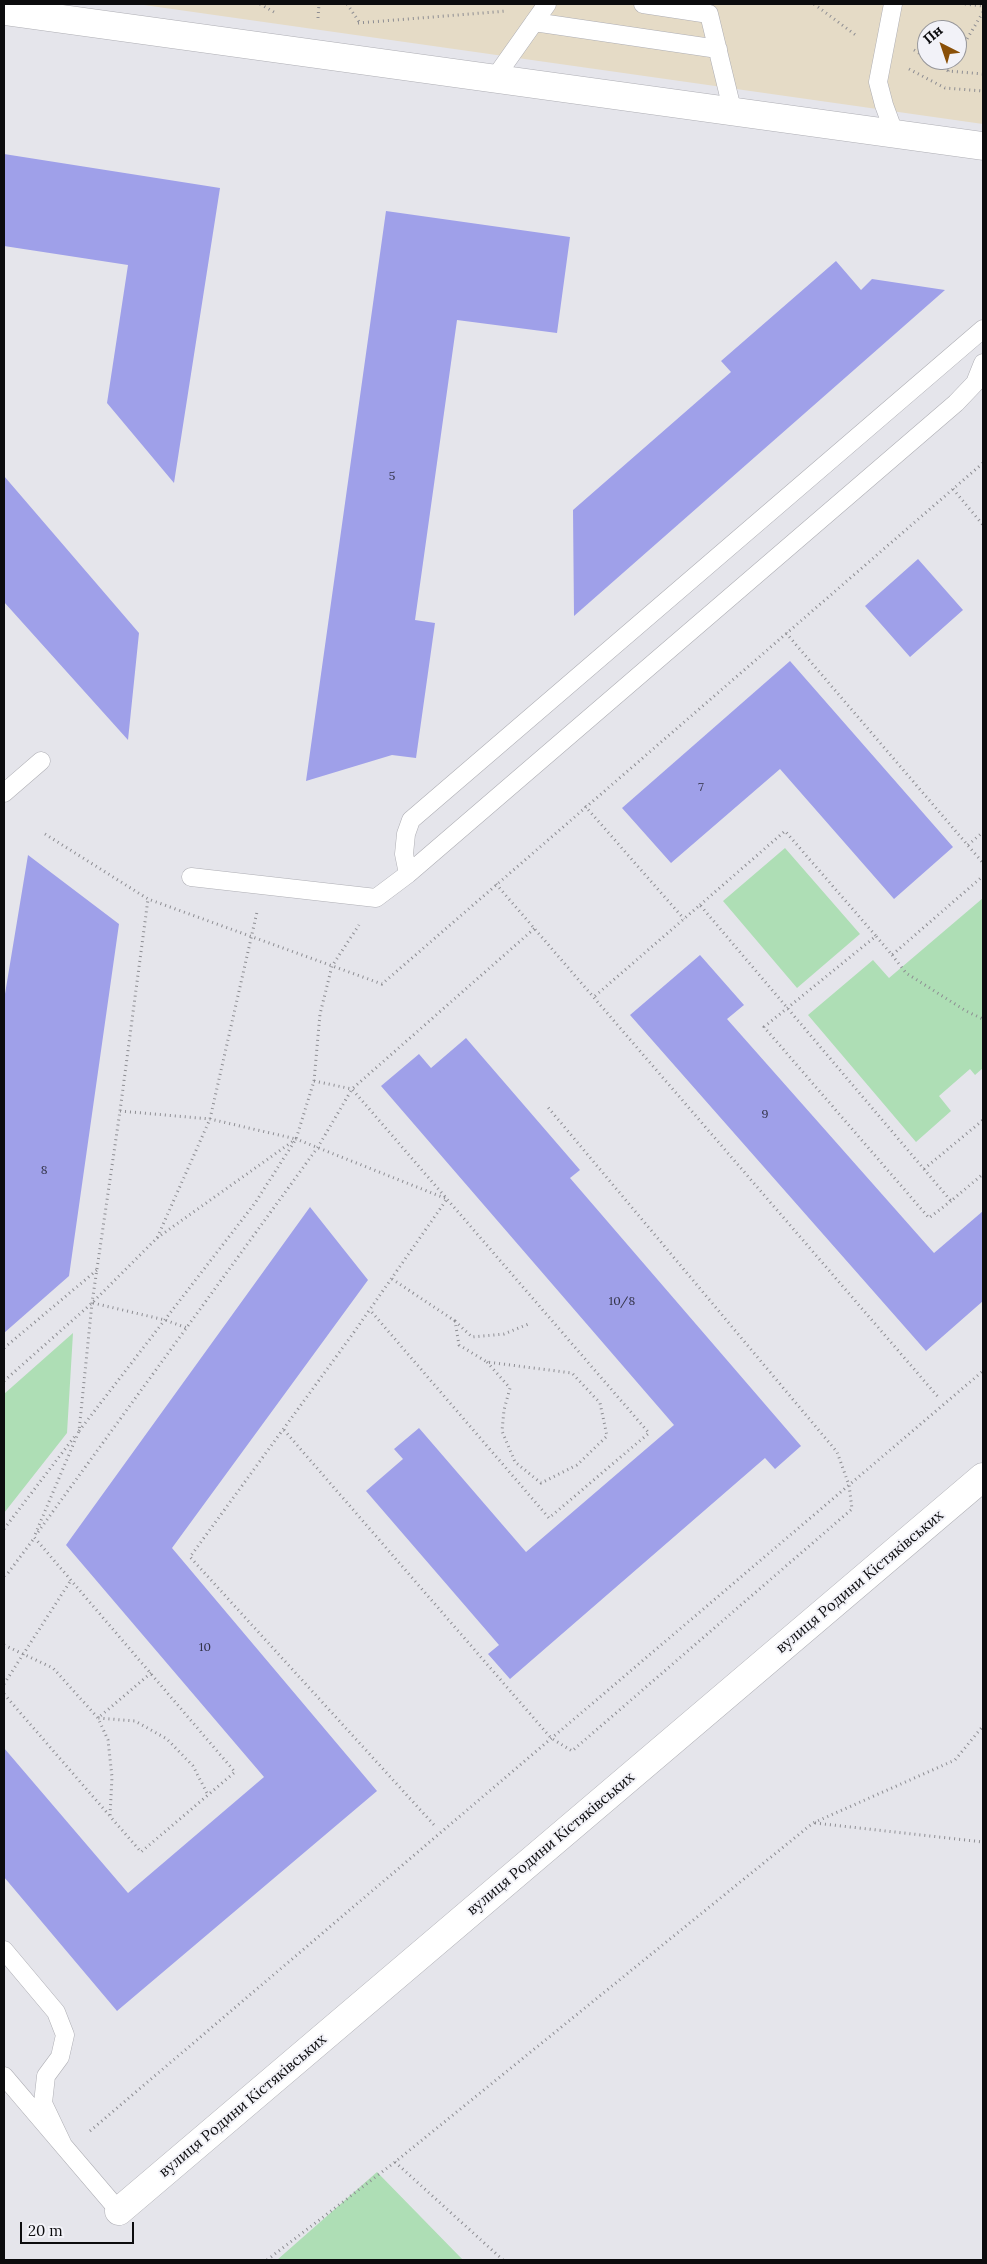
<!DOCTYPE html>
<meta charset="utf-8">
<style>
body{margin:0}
#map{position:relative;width:987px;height:2264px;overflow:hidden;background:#e5e5eb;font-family:Lora,serif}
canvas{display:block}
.frame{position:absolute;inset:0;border:5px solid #0c0c0e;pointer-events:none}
.north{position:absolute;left:917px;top:20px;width:50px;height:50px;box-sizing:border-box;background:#f2f2f8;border:1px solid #96969a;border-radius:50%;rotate:319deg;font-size:14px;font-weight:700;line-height:20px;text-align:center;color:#0c0c0e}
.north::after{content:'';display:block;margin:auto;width:18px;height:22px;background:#8a5008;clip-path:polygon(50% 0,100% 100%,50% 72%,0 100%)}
.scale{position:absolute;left:20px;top:2222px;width:114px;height:22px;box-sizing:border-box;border:2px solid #0c0c0e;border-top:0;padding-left:6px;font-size:15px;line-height:18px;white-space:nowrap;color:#0c0c0e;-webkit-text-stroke:4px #f2f2f8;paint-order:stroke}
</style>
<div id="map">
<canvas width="987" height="2264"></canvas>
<div class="frame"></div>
<div class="north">Пн</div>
<div class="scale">20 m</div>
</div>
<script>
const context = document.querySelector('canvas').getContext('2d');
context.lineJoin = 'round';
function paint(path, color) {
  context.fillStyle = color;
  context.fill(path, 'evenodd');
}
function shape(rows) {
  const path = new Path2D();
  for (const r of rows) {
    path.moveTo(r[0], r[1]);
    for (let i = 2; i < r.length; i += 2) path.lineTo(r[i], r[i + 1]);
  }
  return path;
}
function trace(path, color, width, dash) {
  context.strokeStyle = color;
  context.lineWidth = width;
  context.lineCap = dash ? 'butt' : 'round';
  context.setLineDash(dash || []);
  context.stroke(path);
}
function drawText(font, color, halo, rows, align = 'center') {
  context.font = font + ' Lora,serif';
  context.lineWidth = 4;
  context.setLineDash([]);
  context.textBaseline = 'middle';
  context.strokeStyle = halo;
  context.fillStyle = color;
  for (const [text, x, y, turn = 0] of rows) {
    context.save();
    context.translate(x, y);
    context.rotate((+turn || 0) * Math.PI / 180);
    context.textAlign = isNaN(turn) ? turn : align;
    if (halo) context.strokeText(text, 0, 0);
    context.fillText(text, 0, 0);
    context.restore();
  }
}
paint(shape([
 [137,4,983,4,983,124],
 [927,30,957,30,957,60,927,60]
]), '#e5dbc6');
paint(shape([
 [785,848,860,934,797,988,723,901],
 [983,898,983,1068,975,1075,970,1069,939,1096,951,1111,916,1142,808,1015,873,960,889,978],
 [73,1333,67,1433,4,1513,4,1394],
 [377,2172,463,2260,277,2260]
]), '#aedeb5');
paint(shape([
 [4,154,220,188,174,483,107,403,128,265,4,246],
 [386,211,570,237,557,333,457,320,415,620,435,623,416,758,392,755,306,781],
 [836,261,861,290,872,279,945,290,574,616,573,510,731,372,721,361],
 [4,476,139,633,128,740,4,602],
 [918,559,963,610,910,657,865,606],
 [790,661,953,847,894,899,780,769,671,863,622,808],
 [28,855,119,924,69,1276,4,1333,4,1000],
 [700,955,744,1005,727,1019,934,1253,983,1211,983,1301,926,1351,630,1015],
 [466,1038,580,1170,570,1178,801,1446,775,1469,765,1458,510,1679,488,1654,499,1645,366,1491,403,1459,394,1449,419,1428,526,1552,674,1425,381,1086,419,1054,431,1068],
 [310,1207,368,1280,172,1548,377,1791,117,2011,4,1877,4,1748,128,1893,264,1777,66,1545]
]), '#9fa0e9');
const service = shape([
 [643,4,709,14,733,113],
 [893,4,878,82,884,105,895,135],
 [534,22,718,49],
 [494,79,547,4],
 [4,793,41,761],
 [408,874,404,854,406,834,411,820,983,329],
 [191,877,376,898,408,874,956,403,975,383,983,363],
 [4,1950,56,2012,65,2035,60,2057,46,2076,43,2103,63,2145],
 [4,2076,119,2211]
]);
const minor = shape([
 [4,11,983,146],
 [119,2211,983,1477]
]);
trace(service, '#aeaeb4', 19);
trace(minor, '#aeaeb4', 29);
trace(shape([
 [260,4,274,12],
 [347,4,360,23],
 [814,4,857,36],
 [965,4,983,6],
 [318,18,319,4],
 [358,23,507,11],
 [914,50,927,58],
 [957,56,983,12],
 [930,60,948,71,983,74],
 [909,69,945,88,983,91],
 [948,71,954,60],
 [953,489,983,525],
 [786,633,983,863],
 [585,806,684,919],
 [45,834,148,899,382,984,983,463],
 [968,845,983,832],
 [496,884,939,1398],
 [700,905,785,831,876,936],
 [892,955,906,973,966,1011,983,1019],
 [595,996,700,905,951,1201,983,1174],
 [314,1081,352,1089,649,1433,549,1518,370,1310],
 [120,1111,210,1119,296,1139],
 [924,1169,983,1120],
 [951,1201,929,1218,764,1027,876,936,892,955,983,876],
 [157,1238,296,1139,447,1199,352,1335,190,1557,435,1826],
 [392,1279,455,1321],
 [93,1303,165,1320,187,1328],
 [4,1348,97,1270],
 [487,1362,510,1388,504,1410,502,1431,515,1462,541,1483,577,1465,607,1436,600,1403,572,1373,487,1362,459,1345,455,1321,472,1337,504,1334,531,1323],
 [4,1381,92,1303,157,1238,210,1119,257,912],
 [284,1430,551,1738,572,1751,852,1509,849,1485,837,1452,546,1105],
 [79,1431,255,1203,296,1139,314,1081,320,1014,332,966,359,925],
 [4,1529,75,1436],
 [38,1532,318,1147,352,1089,535,928],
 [4,1576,8,1573,35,1537],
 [4,1645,53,1668,98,1718,108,1740,112,1777,110,1816],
 [151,1673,98,1718,135,1721,167,1739,193,1766,208,1795],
 [4,1684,71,1580],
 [4,1694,141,1852,235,1772,34,1537,79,1431,92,1303,120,1111,148,899],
 [815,1823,983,1842],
 [90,2131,983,1371],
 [395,2162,503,2260],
 [267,2260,395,2162,813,1823,955,1760,983,1726]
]), '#8d8d92', 3, [1, 4]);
trace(service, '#fff', 18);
trace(minor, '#fff', 28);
drawText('12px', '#313145', null, [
 ["5",392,477],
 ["7",701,788],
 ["9",765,1115],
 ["8",44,1171],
 ["10/8",622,1302],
 ["10",205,1648]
]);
drawText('15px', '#0c0c0e', '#f2f2f8', [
 ["вулиця Родини Кістяківських",860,1582,-40],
 ["вулиця Родини Кістяківських",551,1844,-40],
 ["вулиця Родини Кістяківських",243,2106,-40]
]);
</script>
